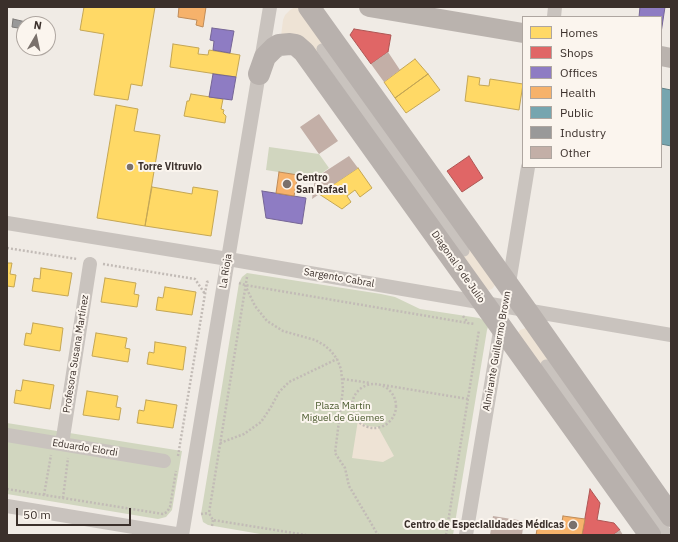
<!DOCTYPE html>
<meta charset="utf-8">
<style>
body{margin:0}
#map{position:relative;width:678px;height:542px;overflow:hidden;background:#f0ebe5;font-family:"IBM Plex Sans",sans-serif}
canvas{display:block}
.frame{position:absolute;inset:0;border:8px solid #3b302b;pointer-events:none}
.legend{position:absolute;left:522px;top:16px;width:140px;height:152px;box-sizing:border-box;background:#fbf5ee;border:1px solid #aea6a0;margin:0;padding:5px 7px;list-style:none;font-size:12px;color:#3b302b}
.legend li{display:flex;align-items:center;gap:8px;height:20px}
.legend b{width:20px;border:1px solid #aea6a0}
.north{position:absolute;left:16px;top:16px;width:40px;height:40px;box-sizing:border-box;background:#fbf5ee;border:1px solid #aea6a0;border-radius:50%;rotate:9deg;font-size:11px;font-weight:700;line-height:16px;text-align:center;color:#3b302b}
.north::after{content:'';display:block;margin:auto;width:14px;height:18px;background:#7a716c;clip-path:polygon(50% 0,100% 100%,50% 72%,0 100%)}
.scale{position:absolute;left:16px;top:508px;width:115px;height:18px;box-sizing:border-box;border:2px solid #3b302b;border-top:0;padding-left:5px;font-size:12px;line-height:14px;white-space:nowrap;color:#3b302b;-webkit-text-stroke:3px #fbf5ee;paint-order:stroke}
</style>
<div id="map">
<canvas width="678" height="542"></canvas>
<div class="frame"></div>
<ul class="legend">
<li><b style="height:11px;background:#ffd966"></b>Homes</li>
<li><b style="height:11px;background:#e06666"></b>Shops</li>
<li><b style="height:11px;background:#8e7cc3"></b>Offices</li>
<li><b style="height:11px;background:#f6b26b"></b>Health</li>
<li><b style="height:11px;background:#76a5af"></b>Public</li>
<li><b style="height:11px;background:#999"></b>Industry</li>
<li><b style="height:11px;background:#c3afa7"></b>Other</li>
</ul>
<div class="north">N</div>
<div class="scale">50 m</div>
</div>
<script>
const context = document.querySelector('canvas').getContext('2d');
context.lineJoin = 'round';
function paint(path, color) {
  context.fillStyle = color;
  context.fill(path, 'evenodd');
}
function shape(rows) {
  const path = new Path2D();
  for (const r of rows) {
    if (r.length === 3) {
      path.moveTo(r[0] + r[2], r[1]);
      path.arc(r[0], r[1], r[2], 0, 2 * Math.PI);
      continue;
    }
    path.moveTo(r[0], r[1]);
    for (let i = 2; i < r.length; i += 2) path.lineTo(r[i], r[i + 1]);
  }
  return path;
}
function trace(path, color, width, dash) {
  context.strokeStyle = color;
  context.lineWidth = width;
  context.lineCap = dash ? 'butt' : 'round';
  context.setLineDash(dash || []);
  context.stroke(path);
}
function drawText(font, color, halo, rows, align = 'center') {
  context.font = font + ' "IBM Plex Sans",sans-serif';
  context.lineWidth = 4;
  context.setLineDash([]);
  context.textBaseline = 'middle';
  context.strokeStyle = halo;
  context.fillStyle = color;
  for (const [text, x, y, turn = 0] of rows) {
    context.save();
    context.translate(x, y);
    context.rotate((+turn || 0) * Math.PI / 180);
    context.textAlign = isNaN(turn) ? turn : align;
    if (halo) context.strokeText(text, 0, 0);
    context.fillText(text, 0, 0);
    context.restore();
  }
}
paint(shape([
 [269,147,319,154,329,168,315,178,266,170],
 [247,273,381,294,395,297,420,309,479,318,485,321,488,327,487,330,453,535,266,535,208,525,203,522,201,514,239,283,242,277],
 [7,423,182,451,172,510,166,517,158,519,7,494]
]), '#d1d6bf');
paint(shape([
 [295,7,305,7,330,43,314,54,281,36,283,20,285,15,290,10],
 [472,245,496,284,492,289,486,291,457,256],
 [526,328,554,359,538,370,517,335,520,330],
 [358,420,367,426,378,427,394,456,383,462,352,458]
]), '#eee3d5');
const homes = shape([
 [84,7,155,7,142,86,131,84,128,100,94,95,104,34,80,30,84,7],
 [173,44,199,48,198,54,208,55,209,50,240,55,236,77,170,67,173,44],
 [415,59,428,74,395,98,384,82,415,59],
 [428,74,440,90,406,113,395,98,428,74],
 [468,76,480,78,479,85,489,86,490,79,523,84,519,110,465,101,468,76],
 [191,94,223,99,221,109,224,110,223,113,226,116,225,123,184,116,187,101,189,101,191,94],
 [116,105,138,109,134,131,160,135,145,226,97,218,116,105],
 [358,168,372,188,360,197,355,190,347,196,351,202,342,209,319,194,358,168],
 [152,187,192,194,193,187,218,191,211,236,145,226,152,187],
 [7,263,12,263,10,274,16,275,14,287,7,286,7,263],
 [41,268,72,273,68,296,32,291,34,278,40,279,41,268],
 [105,278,136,283,134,294,139,295,137,307,101,302,105,278],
 [165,287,196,292,192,315,156,310,158,297,163,298,165,287],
 [33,323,63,328,60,351,24,345,26,333,31,334,33,323],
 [96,333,127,338,125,348,130,349,128,362,92,356,96,333],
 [155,342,186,347,183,370,147,364,149,352,154,353,155,342],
 [23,380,54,385,50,409,14,403,16,390,21,391,23,380],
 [87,391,118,396,116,407,121,408,119,420,83,415,87,391],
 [146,400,177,405,173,428,137,423,139,410,144,411,146,400]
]);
paint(homes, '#ffd966');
trace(homes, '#c4a654', 1);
const shops = shape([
 [354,29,391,35,388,52,371,64,350,35,354,29],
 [469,156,483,178,462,192,447,171,469,156],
 [590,489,600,503,597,520,614,523,620,530,613,535,582,535,590,489]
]);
paint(shops, '#e06666');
trace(shops, '#ae5654', 1);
const offices = shape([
 [640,7,665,7,661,33,661,17,639,17,640,7],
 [212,28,234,31,230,53,213,50,214,41,210,40,212,28],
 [213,74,236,77,232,100,209,97,213,74],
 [262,191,306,198,302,224,266,218,262,191]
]);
paint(offices, '#8e7cc3');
trace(offices, '#756595', 1);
const health = shape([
 [179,7,206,7,203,27,196,25,197,20,178,17,179,7],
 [279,172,298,175,294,196,276,193,279,172],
 [563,516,585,519,582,535,536,535,538,524,561,527,563,516]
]);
paint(health, '#f6b26b');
trace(health, '#be8b58', 1);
const public = shape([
 [26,22,41,24,26,24,26,22],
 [23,29,24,29,24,43,23,43,24,36,22,35,23,29],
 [661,88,671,90,671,146,661,144,661,88]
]);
paint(public, '#76a5af');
trace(public, '#648287', 1);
const industry = shape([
 [13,19,26,22,26,24,24,24,24,29,12,27,13,19]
]);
paint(industry, '#999');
trace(industry, '#7d7a78', 1);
paint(shape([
 [388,52,400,70,384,82,371,64],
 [319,114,338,141,319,154,300,127],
 [349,156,358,168,312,199,315,178],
 [493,516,524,521,522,535,490,535],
 [620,530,623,535,613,535]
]), '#c3afa7');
trace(shape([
 [7,248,77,259],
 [103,264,195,279,205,294],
 [247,277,209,513,213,520,306,535],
 [239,283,245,285,468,323],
 [245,285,255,306,267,321,283,331,315,340,324,345,331,351,337,359,341,369,343,389,335,453,345,468,349,486,378,535],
 [463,316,468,323,475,324],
 [343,379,370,383],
 [374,406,22],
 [383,385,468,399],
 [220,443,244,434,261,422,271,407,279,392,289,382,337,359],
 [178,456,207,282,210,281],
 [7,489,163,514,167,512,170,507,176,471],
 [44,495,51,455],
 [63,498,68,458],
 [201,514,209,513],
 [212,526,213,520],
 [446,535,479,330]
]), '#c2bbb6', 2.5, [2, 2]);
trace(shape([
 [322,49,464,251],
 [546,365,668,535]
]), '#c9c3be', 11);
trace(shape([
 [554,17,555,7],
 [7,223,228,259,671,335],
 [508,289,528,167],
 [7,435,164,461],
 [62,444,90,264],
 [7,506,182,535],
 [182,535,270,7],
 [466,535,501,325]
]), '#c9c3be', 14);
trace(shape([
 [369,7,523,33],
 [661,56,671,58]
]), '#bab3ae', 20);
trace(shape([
 [309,7,526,310,671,516],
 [259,74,265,57,274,48,279,45,290,44,296,45,304,52,650,535]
]), '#b8b1ad', 22);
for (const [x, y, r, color] of [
 [130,167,4,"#7a716c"],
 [287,184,5,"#7a716c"],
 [573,525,5,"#7a716c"]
]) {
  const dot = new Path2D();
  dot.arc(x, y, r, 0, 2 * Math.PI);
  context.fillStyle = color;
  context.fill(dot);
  trace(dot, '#fbf5ee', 1.5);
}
drawText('bold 10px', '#3b302b', '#fbf5ee', [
 ["Torre Vitruvio",138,167],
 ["Centro",296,178],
 ["San Rafael",296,190],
 ["Centro de Especialidades Médicas",564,525,"right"]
], 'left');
drawText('10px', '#3b302b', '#fbf5ee', [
 ["Diagonal 9 de Julio",458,267,55],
 ["La Rioja",226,271,-81],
 ["Sargento Cabral",339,278,10],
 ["Almirante Guillermo Brown",497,351,-80],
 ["Profesora Susana Martínez",76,354,-81],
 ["Eduardo Elordi",85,448,9]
]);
drawText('10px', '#4a5a2e', '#fbf5ee', [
 ["Plaza Martín",343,406],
 ["Miguel de Güemes",343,418]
]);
</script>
